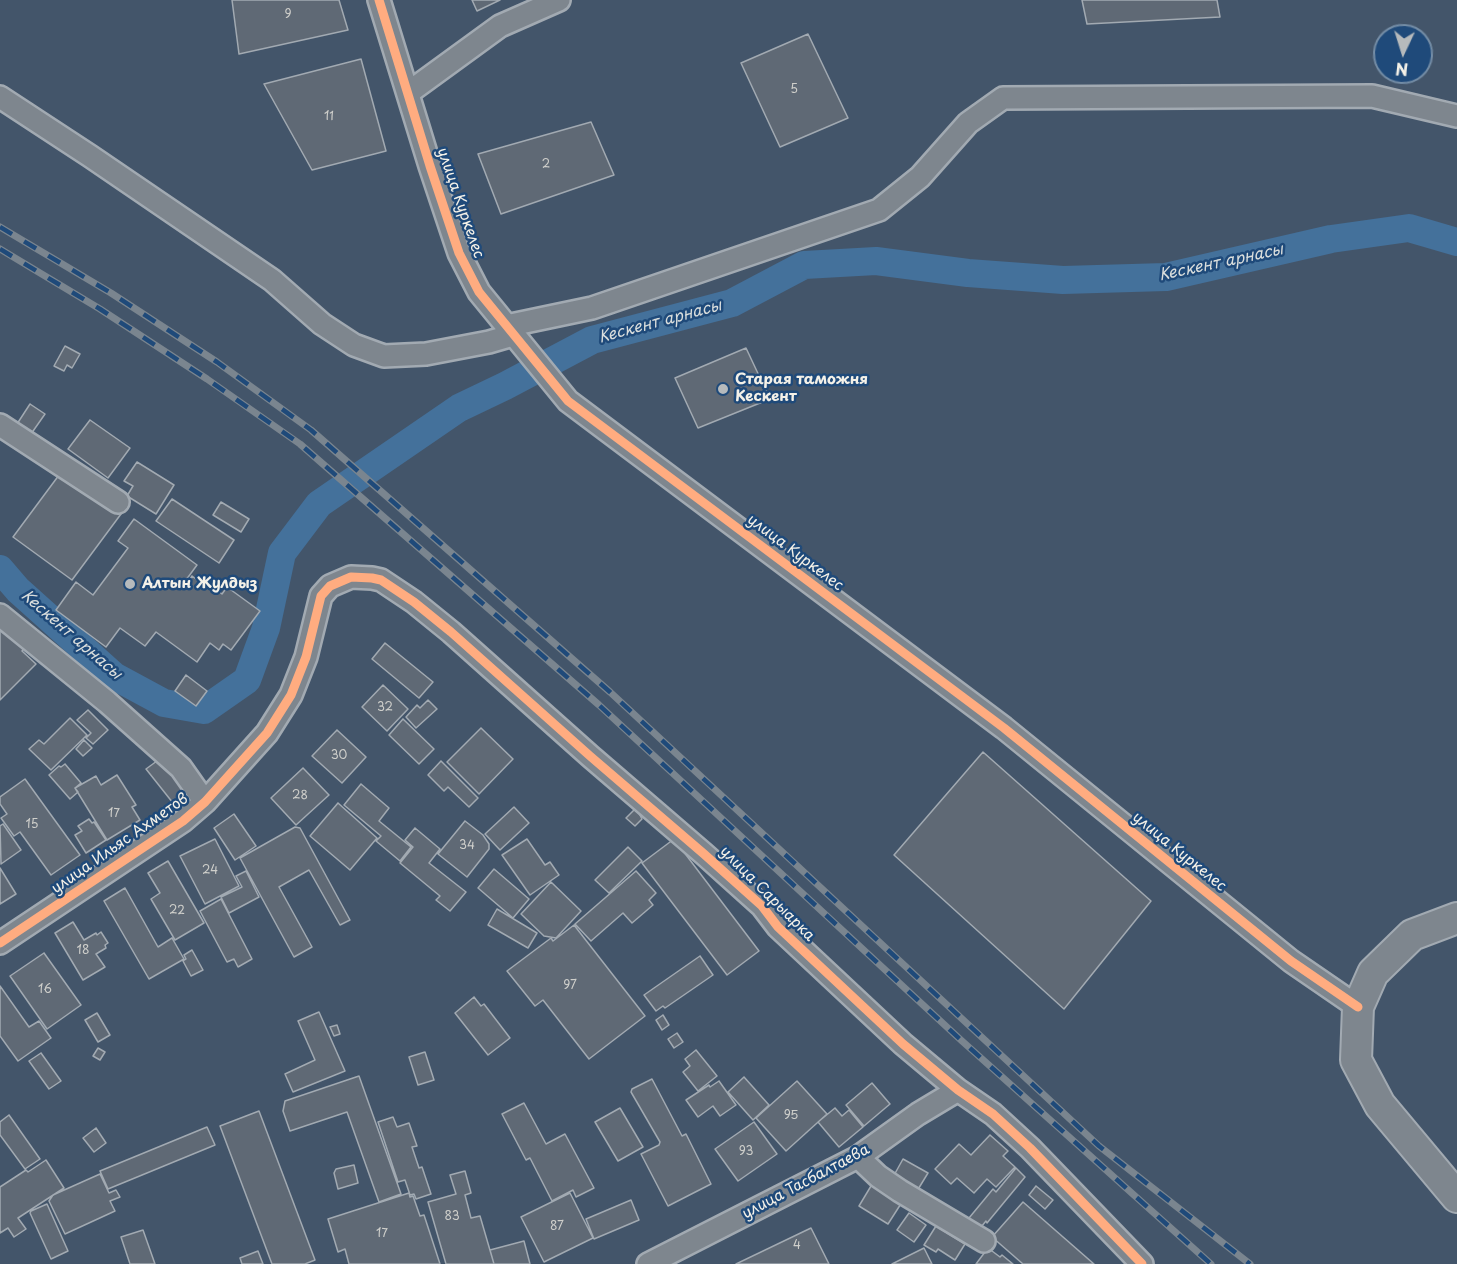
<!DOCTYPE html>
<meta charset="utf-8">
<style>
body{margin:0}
#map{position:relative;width:1457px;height:1264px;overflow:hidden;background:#43556a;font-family:"Playpen Sans",sans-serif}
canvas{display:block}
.north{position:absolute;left:1373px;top:24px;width:60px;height:60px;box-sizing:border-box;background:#1f4a7a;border:2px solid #748da6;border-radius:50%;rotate:184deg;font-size:16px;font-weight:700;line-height:24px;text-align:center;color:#f4f1e8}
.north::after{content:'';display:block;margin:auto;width:21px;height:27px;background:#b6babc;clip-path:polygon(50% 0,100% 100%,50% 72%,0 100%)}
</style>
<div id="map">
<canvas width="1457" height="1264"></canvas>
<div class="north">N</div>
</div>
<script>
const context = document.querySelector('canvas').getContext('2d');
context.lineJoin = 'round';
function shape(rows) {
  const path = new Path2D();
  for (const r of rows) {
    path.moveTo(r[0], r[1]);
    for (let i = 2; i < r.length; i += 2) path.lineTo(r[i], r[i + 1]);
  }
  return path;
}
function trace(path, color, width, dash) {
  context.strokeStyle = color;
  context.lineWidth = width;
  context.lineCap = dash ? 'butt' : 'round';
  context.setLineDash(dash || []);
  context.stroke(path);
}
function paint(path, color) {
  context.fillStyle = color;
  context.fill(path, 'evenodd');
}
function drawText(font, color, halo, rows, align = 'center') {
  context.font = font + ' "Playpen Sans",sans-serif';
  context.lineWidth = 5;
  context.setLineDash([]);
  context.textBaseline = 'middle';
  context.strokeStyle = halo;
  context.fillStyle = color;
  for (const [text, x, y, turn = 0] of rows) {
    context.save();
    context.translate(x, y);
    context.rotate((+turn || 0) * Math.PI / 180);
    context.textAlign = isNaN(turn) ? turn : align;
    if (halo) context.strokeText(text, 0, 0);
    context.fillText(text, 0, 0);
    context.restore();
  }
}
trace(shape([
 [0,569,18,590,114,676,164,703,204,710,247,680,266,628,282,553,319,504,459,408,505,386,592,340,732,303,804,265,876,261,968,273,1063,280,1166,277,1331,239,1409,228,1457,242]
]), '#44719b', 28);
const building = shape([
 [232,0,339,0,348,30,239,54,232,0],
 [472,0,500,0,477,11,472,0],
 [1082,0,1217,0,1220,17,1087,24,1082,0],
 [808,34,848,118,780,147,741,63,808,34],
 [361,59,386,151,312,170,264,84,361,59],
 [591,122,614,175,501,214,478,154,591,122],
 [65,346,80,354,72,368,67,365,64,371,54,366,65,346],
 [746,348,770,399,698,428,675,378,746,348],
 [30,404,45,414,31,434,17,424,30,404],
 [90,420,130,448,108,478,68,449,90,420],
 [137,462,174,485,156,514,127,496,133,486,124,481,137,462],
 [62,471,121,514,72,580,13,537,62,471],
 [172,499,234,540,219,563,156,521,172,499],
 [221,502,249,519,241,532,213,515,221,502],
 [134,519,197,565,186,580,189,581,192,576,209,589,212,586,222,594,227,587,260,611,231,650,223,644,219,650,210,643,197,662,156,632,145,646,120,628,106,647,56,610,76,582,93,595,128,548,118,541,134,519],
 [0,620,26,646,22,651,36,664,0,700,0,620],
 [385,643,433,682,419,698,372,659,385,643],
 [186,675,207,691,196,706,175,691,186,675],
 [383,685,408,709,387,731,362,707,383,685],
 [428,700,437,709,416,728,406,717,417,705,420,708,428,700],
 [88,710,108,730,93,744,86,738,91,733,77,720,88,710],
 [70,718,87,735,51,770,29,749,39,740,44,744,70,718],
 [403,719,434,749,419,764,389,735,403,719],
 [481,728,513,759,479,794,447,762,481,728],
 [337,730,366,757,342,783,312,756,337,730],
 [84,740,92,748,83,756,76,749,84,740],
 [983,752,1151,901,1064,1009,894,855,983,752],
 [161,758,188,792,173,803,146,769,161,758],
 [441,761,478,798,469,807,448,787,444,791,428,775,441,761],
 [65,764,81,783,75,788,78,792,70,799,49,775,59,766,61,767,65,764],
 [303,768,329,795,296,825,271,798,303,768],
 [117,775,136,805,132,807,140,820,107,840,75,788,96,776,101,785,117,775],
 [25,779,80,855,51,875,20,832,14,836,1,818,7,814,0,804,0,797,25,779],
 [361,784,389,808,379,821,411,847,400,861,376,841,381,836,344,805,361,784],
 [338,803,377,838,350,870,310,836,338,803],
 [514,807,529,823,500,850,485,834,514,807],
 [636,808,642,819,635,826,626,818,636,808],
 [234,814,256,846,235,860,214,828,234,814],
 [89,819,92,823,94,822,106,840,86,853,75,835,82,831,78,826,89,819],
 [465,821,483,835,489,844,489,849,467,877,438,854,465,821],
 [3,824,21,850,1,864,0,826,3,824],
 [295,827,300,828,350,920,340,925,309,870,279,887,312,947,294,957,240,858,295,827],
 [415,828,440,849,429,863,466,892,450,911,436,900,440,896,400,863,413,847,405,840,415,828],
 [215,839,239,886,205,904,180,856,215,839],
 [527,839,545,865,550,862,559,875,530,895,502,855,527,839],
 [674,839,759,951,727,975,642,863,674,839],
 [628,847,642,861,609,893,595,880,628,847],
 [168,861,204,923,175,940,151,899,160,893,148,873,168,861],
 [0,868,16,894,0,904,0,868],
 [494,869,529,899,513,918,478,888,494,869],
 [246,871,259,897,229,913,221,897,242,887,236,876,246,871],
 [636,871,656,893,649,900,653,905,632,923,623,913,591,941,575,924,636,871],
 [551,882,581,911,556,938,544,936,521,914,551,882],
 [125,888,158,947,172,938,184,959,149,979,104,901,125,888],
 [221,899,252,959,238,967,234,959,227,962,200,911,221,899],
 [497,909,537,933,528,948,488,925,497,909],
 [73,922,84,940,96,933,97,935,101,932,108,943,105,945,106,948,96,954,105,967,83,980,55,933,73,922],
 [574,925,645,1016,589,1059,543,1000,535,1006,507,971,551,938,553,941,574,925],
 [192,950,203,970,191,976,183,961,186,959,184,955,192,950],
 [44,953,81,1005,47,1029,10,976,44,953],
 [700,956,713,975,665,1008,663,1006,656,1011,644,995,700,956],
 [0,986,29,1027,39,1021,51,1038,18,1061,0,1036,0,986],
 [474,997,481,1006,484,1004,510,1038,488,1055,455,1013,474,997],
 [319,1012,345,1071,293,1092,285,1074,315,1060,298,1021,319,1012],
 [97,1013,110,1035,98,1042,85,1020,97,1013],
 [663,1015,669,1025,662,1030,656,1020,663,1015],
 [337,1025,340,1034,334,1036,330,1027,337,1025],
 [677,1033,683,1042,674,1048,668,1039,677,1033],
 [98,1048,105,1052,100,1060,93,1056,98,1048],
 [696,1050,717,1076,698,1091,683,1072,690,1066,685,1059,696,1050],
 [425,1052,434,1080,418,1085,409,1057,425,1052],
 [41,1053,61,1081,49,1089,29,1061,41,1053],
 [359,1076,401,1194,379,1202,347,1112,290,1131,283,1111,285,1101,359,1076],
 [744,1077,769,1105,753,1120,728,1092,744,1077],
 [652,1079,682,1136,686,1134,711,1184,668,1206,641,1154,659,1145,660,1142,631,1092,632,1089,652,1079],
 [719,1081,736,1105,720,1116,713,1106,698,1117,686,1100,709,1085,710,1087,719,1081],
 [797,1081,827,1114,786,1151,756,1118,797,1081],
 [872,1083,890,1104,864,1126,846,1105,872,1083],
 [524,1103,546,1144,565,1134,594,1188,576,1197,573,1190,552,1201,530,1158,526,1160,502,1114,524,1103],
 [620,1108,643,1147,618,1161,595,1122,620,1108],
 [835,1108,842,1116,849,1110,863,1127,839,1147,818,1122,835,1108],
 [259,1111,315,1260,305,1264,272,1264,220,1126,259,1111],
 [9,1115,40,1159,25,1169,0,1135,0,1122,9,1115],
 [393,1117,397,1127,409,1123,417,1146,412,1147,419,1168,422,1167,431,1194,416,1199,414,1194,410,1195,405,1180,398,1182,378,1122,393,1117],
 [754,1122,777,1154,738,1181,715,1149,754,1122],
 [207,1127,215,1145,108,1189,100,1171,207,1127],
 [96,1128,106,1143,94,1152,83,1138,96,1128],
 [990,1135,1008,1151,1003,1156,1015,1167,996,1187,987,1179,974,1193,957,1178,951,1184,935,1169,959,1144,971,1155,990,1135],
 [903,1159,928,1173,917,1191,893,1177,903,1159],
 [46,1160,64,1188,18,1218,26,1229,14,1237,8,1228,0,1233,0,1187,26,1170,28,1172,46,1160],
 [354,1165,358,1183,338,1189,334,1173,336,1169,354,1165],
 [1016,1168,1025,1177,987,1223,986,1221,981,1227,969,1218,993,1189,996,1192,1016,1168],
 [465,1171,471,1193,465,1195,471,1218,480,1216,494,1264,446,1264,428,1202,456,1194,450,1175,465,1171],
 [100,1174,109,1193,116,1190,120,1197,110,1201,115,1211,65,1234,49,1201,53,1195,100,1174],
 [874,1181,904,1199,888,1224,859,1206,874,1181],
 [1036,1186,1053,1200,1045,1209,1029,1195,1036,1186],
 [409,1193,410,1197,413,1196,420,1216,424,1215,440,1264,349,1264,345,1249,338,1252,328,1219,409,1193],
 [570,1193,593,1238,544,1262,521,1217,570,1193],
 [631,1200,639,1220,594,1239,586,1219,631,1200],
 [1023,1202,1094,1264,1023,1264,992,1237,1023,1202],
 [47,1204,68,1251,51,1259,30,1213,31,1211,47,1204],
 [909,1213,926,1225,914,1242,897,1230,909,1213],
 [936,1226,965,1244,955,1260,938,1249,936,1252,924,1245,936,1226],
 [811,1228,829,1264,736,1264,811,1228],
 [143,1230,155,1264,130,1264,121,1237,143,1230],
 [524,1241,530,1264,494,1264,490,1250,524,1241],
 [924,1248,932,1264,892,1264,924,1248],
 [988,1248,1000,1257,1002,1255,1013,1264,976,1264,988,1248],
 [258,1251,263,1264,242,1264,240,1258,258,1251]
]);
paint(building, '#5f6975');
trace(building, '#a2aab2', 1.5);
const minor = shape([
 [379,0,430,166,459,253,479,292,568,401,1004,728,1291,961,1358,1007],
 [408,93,500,26,559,0],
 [0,97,90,156,272,280,322,324,354,345,384,356,426,354,489,342,513,335],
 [506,326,592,308,879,210,920,177,968,123,1003,98,1372,96,1457,116],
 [0,425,118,502],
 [0,615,107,702,181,768,205,802],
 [0,943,183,821,205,802,267,733,291,695,306,657,321,596,330,586,351,577,372,578,381,580,414,602,451,632,590,756,704,854,762,906,778,927,903,1044,958,1090,993,1114,1030,1148,1142,1264],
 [858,1157,878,1176,900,1191,984,1241],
 [648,1264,858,1157,918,1114,958,1090]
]);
const secondary = shape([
 [1457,918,1412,935,1373,973,1358,1007,1356,1060,1380,1105,1457,1197]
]);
trace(minor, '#a2aab2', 26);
trace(secondary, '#a2aab2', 34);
trace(minor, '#7e868e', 21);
trace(secondary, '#7e868e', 30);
const rail = shape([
 [0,227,111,293,217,362,311,430,610,692,1099,1146,1250,1264],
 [0,249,100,309,207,379,300,444,599,705,962,1041,1211,1264]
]);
trace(rail, '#7a858f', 7);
trace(rail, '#1f4a7a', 4.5, [14]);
trace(shape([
 [379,0,430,166,459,253,479,292,568,401,1004,728,1291,961,1358,1007],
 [0,943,183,821,205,802,267,733,291,695,306,657,321,596,330,586,351,577,372,578,381,580,414,602,451,632,590,756,704,854,762,906,778,927,903,1044,958,1090,993,1114,1030,1148,1142,1264]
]), '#ffac80', 9);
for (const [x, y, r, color] of [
 [723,389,6,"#b6babc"],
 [130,584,6,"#b6babc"]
]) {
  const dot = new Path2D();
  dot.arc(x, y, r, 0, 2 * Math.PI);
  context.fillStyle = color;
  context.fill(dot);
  trace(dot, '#1f4a7a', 2);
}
drawText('12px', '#cfcfcb', null, [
 ["9",288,15],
 ["5",794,90],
 ["11",329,117],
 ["2",546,165],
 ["32",385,708],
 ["30",339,756],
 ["28",300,796],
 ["17",114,814],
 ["15",32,825],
 ["34",467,846],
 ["24",210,871],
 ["22",177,911],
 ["18",83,951],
 ["97",570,986],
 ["16",45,990],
 ["95",791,1116],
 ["93",746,1152],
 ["83",452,1217],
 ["87",557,1227],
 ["17",382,1234],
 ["4",797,1246]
]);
drawText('15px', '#f4f1e8', '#1f4a7a', [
 ["улица Куркелес",460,203,71],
 ["улица Куркелес",795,553,37],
 ["улица Ильяс Ахметов",120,844,-35],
 ["улица Куркелес",1179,852,39],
 ["улица Сарыарка",767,894,45],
 ["улица Тасбалтаева",806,1182,-28]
]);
drawText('bold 15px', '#f4f1e8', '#1f4a7a', [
 ["Старая таможня",735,380],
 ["Кескент",735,397],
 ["Алтын Жулдыз",142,584]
], 'left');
drawText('italic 16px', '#dadedd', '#1f4a7a', [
 ["Кескент арнасы",1221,263,-12],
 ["Кескент арнасы",660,322,-15],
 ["Кескент арнасы",71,635,41]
]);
</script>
